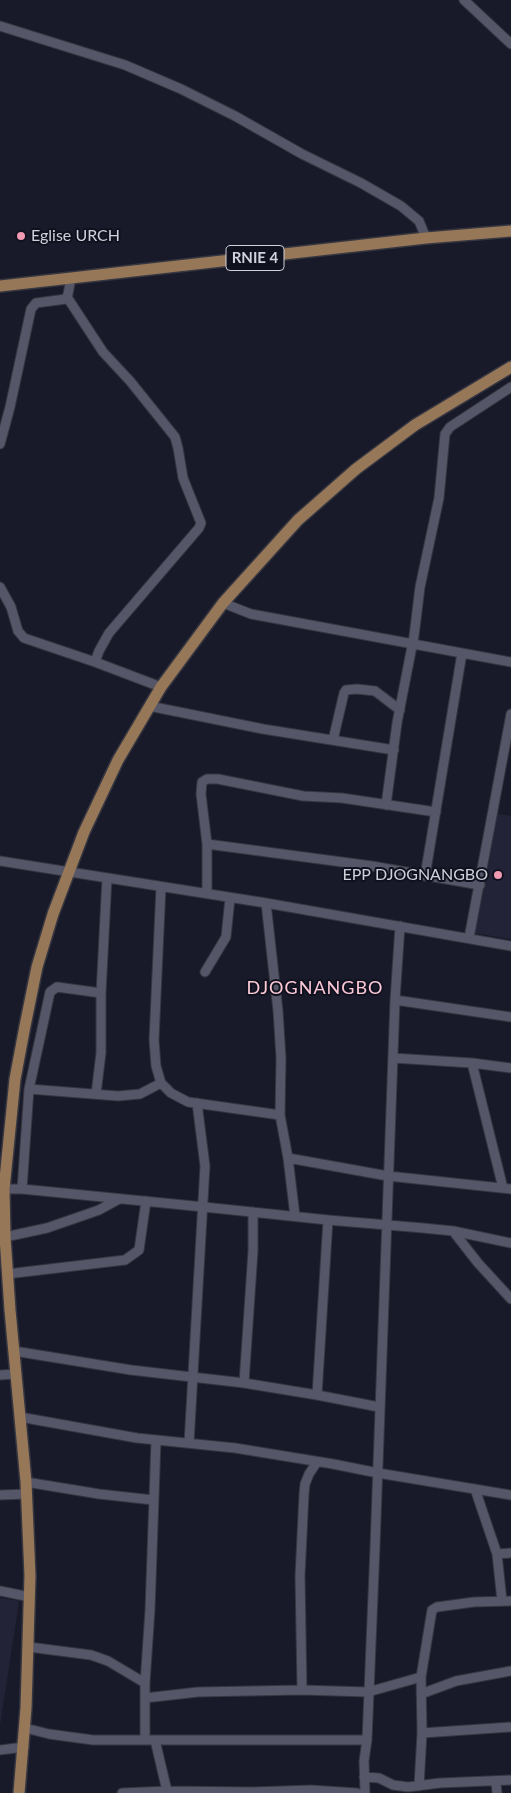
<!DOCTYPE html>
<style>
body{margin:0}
canvas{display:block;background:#191a29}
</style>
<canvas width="511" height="1793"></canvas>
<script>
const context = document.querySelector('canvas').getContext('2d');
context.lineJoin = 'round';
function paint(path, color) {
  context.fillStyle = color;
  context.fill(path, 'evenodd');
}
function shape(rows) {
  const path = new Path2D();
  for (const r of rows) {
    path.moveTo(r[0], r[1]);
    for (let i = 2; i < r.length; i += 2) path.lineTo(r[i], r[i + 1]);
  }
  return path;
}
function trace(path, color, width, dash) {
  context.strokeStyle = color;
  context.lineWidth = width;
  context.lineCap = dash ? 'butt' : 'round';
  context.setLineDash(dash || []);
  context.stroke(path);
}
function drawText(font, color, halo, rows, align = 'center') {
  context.font = font + ' Lato,sans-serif';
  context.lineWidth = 4;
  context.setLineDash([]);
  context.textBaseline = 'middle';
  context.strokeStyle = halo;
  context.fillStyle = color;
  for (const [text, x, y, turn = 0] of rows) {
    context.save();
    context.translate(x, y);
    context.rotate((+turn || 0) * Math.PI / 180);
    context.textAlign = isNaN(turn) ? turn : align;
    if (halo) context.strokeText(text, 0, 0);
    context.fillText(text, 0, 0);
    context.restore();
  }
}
paint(shape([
 [497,814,511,816,511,939,474,933],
 [0,1598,19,1601,0,1725]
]), '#222337');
const minor = shape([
 [464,0,511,44],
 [0,26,125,65,181,89,235,116,302,154,361,183,401,206,419,221,426,238],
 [67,297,103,352,130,381,175,437,178,448,183,478,201,523,199,528,109,633,99,651,95,662],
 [0,444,10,407,31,309,36,303,66,299,68,294,71,278],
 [0,587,11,607,18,631,24,638,95,662,161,687],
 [223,603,251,614,511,662],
 [149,706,263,729,394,750],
 [333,740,344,693,346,690,357,689,375,691,400,710],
 [386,805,397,723,414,636,420,587,439,498,445,434,450,427,511,387],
 [207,844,372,866,480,885],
 [0,861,266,903,511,946],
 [425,876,462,653],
 [161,887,154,1040,156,1066,161,1083,171,1093,188,1102,280,1115],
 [207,893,207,844,201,794,202,782,207,779,218,779,303,796,342,798,436,812],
 [266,903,278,1011,281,1058,280,1115,288,1158,295,1216],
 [469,938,511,714],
 [205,972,226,937,230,898],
 [395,1000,511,1017],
 [393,1058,472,1063,511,1068],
 [472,1063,503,1188],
 [29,1089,118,1096,140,1094,161,1083],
 [96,1094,101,1053,101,993,107,878],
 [288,1158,388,1176,511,1189],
 [4,1189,22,1189,204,1207,328,1220,423,1228,453,1231,511,1243],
 [22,1189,29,1089,50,992,57,987,101,993],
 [453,1231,478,1263,511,1299],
 [5,1237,47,1228,99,1210,119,1199],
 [7,1274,125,1260,139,1250,146,1201],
 [14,1351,131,1370,244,1383,317,1395,379,1407],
 [0,1375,16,1374],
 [244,1383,253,1251,253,1212],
 [317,1395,328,1220],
 [20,1417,137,1438,235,1448,333,1464,378,1473,511,1495],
 [189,1443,205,1166,197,1103],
 [26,1482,99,1494,153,1500],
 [475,1489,497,1554,502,1601],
 [0,1495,27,1494],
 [497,1554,511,1553],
 [0,1591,30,1597],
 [29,1647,91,1655,108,1661,145,1683],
 [302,1690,300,1576,304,1494,305,1484,309,1474,317,1462],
 [421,1694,456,1681,511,1671],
 [145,1698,198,1692,302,1690,368,1692,421,1677],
 [25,1728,49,1734,93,1740,367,1740],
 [422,1733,511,1727],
 [145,1740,145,1683,150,1610,156,1441],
 [155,1740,167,1791],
 [0,1750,24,1747],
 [364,1777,379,1778,393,1785,408,1787,440,1783,511,1780],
 [496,1781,497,1793],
 [419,1786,422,1733,421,1677,432,1610,437,1607,474,1602,511,1601],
 [122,1793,167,1791,252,1792,311,1790,357,1793],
 [365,1793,364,1761,367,1740,375,1547,395,1000,400,926]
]);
const major = shape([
 [0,286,426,238,511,231],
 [19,1793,26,1708,30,1576,26,1482,10,1310,5,1237,4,1189,15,1079,25,1026,37,967,53,914,84,832,118,760,161,687,223,603,298,520,356,469,415,425,511,367]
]);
trace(minor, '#363641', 11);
trace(major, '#363641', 14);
trace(minor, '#555668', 9);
trace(major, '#967757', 11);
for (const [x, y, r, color] of [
 [21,236,5,"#f19ab3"],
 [498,875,5,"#f19ab3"]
]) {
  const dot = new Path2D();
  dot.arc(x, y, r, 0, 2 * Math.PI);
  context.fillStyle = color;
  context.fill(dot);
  trace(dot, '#10111f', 2);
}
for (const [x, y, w] of [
 [255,258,58]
]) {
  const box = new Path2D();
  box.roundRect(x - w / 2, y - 12.5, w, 25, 4);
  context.fillStyle = '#10111f';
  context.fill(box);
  trace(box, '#d0d1db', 1);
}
drawText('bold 15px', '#d0d1db', null, [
 ["RNIE 4",255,258]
]);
drawText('16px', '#d0d1db', '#10111f', [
 ["Eglise URCH",31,236],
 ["EPP DJOGNANGBO",488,875,"right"]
], 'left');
context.letterSpacing = '1px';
drawText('18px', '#fcc9d6', '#10111f', [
 ["DJOGNANGBO",315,988]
]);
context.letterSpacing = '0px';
</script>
